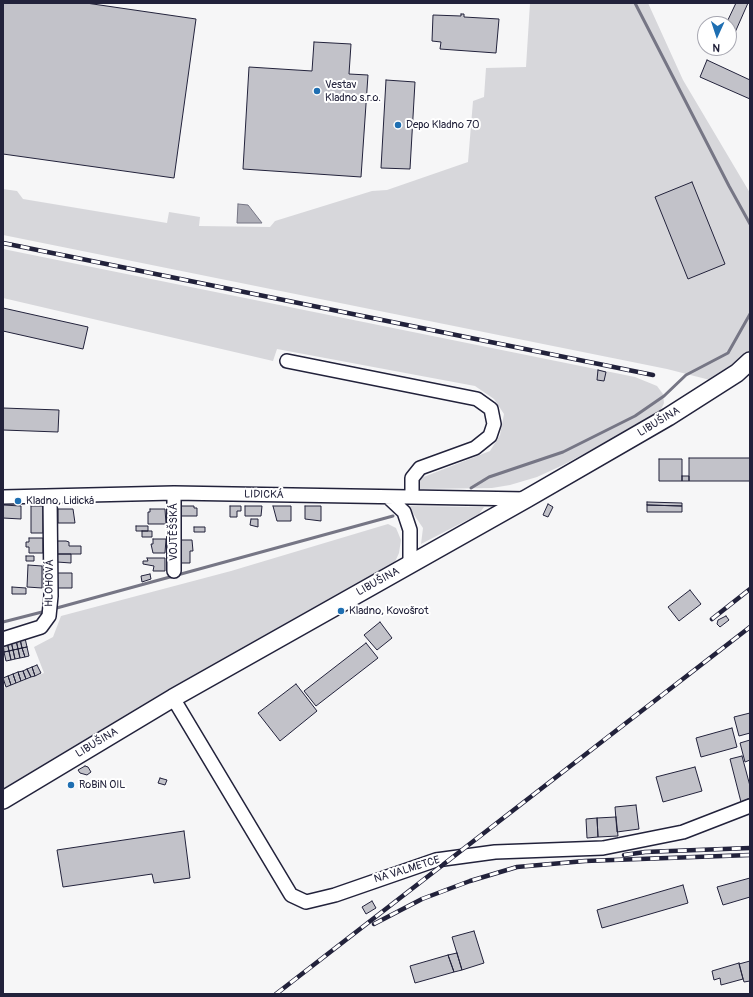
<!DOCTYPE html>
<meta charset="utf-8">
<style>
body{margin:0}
#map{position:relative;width:753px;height:997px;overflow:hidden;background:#f6f6f7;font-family:Pangolin,sans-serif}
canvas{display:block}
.frame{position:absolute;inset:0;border:4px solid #22223b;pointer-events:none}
.north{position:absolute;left:697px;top:16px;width:40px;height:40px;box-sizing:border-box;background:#fff;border:1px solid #a7a7b1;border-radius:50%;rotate:183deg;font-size:11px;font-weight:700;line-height:16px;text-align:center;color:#22223b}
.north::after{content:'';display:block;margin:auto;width:14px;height:18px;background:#1f6fb2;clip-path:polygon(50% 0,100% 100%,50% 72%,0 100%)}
</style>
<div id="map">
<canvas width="753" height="997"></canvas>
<div class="frame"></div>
<div class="north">N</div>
</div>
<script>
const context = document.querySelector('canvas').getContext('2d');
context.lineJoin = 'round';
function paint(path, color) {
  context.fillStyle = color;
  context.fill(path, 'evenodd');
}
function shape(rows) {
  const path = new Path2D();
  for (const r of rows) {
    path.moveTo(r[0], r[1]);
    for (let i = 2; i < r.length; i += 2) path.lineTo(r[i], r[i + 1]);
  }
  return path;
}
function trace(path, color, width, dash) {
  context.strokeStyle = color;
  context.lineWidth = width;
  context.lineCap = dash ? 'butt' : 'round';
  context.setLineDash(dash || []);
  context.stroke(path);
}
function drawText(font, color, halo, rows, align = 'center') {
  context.font = font + ' Pangolin,sans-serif';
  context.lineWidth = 4;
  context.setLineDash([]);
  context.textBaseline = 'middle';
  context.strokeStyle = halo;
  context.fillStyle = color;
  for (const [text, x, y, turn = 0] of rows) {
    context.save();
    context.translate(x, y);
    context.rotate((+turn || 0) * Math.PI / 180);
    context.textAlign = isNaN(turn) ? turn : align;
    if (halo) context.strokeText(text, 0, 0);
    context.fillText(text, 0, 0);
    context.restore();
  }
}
paint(shape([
 [530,3,648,3,683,80,750,193,750,352,735,366,710,380,667,369,3,235,3,189,17,191,23,199,167,223,169,212,200,217,199,226,270,227,275,221,372,191,387,190,468,162,473,101,484,97,486,68,526,67],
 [3,249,635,377,657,386,663,394,664,403,659,414,563,465,537,477,510,485,492,488,418,489,421,478,490,451,500,435,504,414,494,399,475,386,277,349,273,361,3,298],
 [408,506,484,507,479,514,421,544,423,528],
 [388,524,396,528,401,540,399,553,394,564,3,790,3,688,44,673,34,647,53,637,61,616,231,571]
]), '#d7d7db');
const water = shape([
 [238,204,248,205,262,223,237,223,238,204]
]);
paint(water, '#aeaeb7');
trace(water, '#767685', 1);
trace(shape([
 [635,3,729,186,750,224],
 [471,488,489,477,563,452,635,416,664,396,686,375,728,353,750,314],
 [53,609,393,516],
 [3,622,46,611]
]), '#767685', 3);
const building = shape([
 [3,3,86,3,196,19,174,178,3,154,3,3],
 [736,3,748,3,733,37,729,35,729,24,726,24,736,3],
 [461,14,464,14,464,17,499,19,496,53,440,49,441,42,432,41,433,15,461,16,461,14],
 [314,42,351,44,349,74,368,75,361,177,243,169,249,67,312,71,314,42],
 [707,60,750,80,750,99,700,77,707,60],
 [386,80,415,82,410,169,381,168,386,80],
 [692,182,725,264,688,279,655,197,692,182],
 [3,308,88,327,83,349,3,331,3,308],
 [598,370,606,372,604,381,597,380,598,370],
 [3,408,59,410,58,432,3,430,3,408],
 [689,458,750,458,750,481,689,481,689,458],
 [659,459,682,459,682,481,659,481,659,459],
 [682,476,689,476,689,481,682,481,682,476],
 [647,502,682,503,682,506,647,505,647,502],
 [548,504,553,507,548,517,543,515,548,504],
 [3,505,21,506,21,519,3,518,3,505],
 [647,505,682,506,682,512,647,512,647,505],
 [31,506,43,506,43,533,31,533,31,506],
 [180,506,194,506,194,508,197,508,197,516,180,516,180,506],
 [230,506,241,506,241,511,237,511,237,517,230,517,230,506],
 [245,506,262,506,261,516,245,516,245,506],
 [273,506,291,506,291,521,277,521,273,506],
 [305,506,321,506,321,521,305,519,305,506],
 [58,509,73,509,75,523,58,523,58,509],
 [150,509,165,509,166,524,148,524,148,512,150,512,150,509],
 [251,519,258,519,258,527,250,525,251,519],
 [136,526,148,526,148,531,136,531,136,526],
 [194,527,205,527,205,532,194,532,194,527],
 [142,531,152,531,152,537,142,537,142,531],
 [29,538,43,538,43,553,29,553,29,547,26,547,26,542,29,542,29,538],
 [153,539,166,539,165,553,153,553,151,544,153,544,153,539],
 [180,540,192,540,193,551,190,551,190,563,180,563,180,540],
 [57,541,66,541,69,542,69,546,81,546,81,554,57,554,57,541],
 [57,554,71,554,71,563,57,562,57,554],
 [26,556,34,556,34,561,26,561,26,556],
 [147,558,165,558,165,571,153,571,154,566,143,564,143,561,148,561,147,558],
 [28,565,42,566,42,588,27,587,28,565],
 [57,573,72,573,72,588,57,588,57,573],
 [150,574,151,579,142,582,141,576,150,574],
 [12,587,26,588,26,594,12,594,12,587],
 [690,590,701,604,679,621,668,607,690,590],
 [726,616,729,620,720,627,717,624,718,620,726,616],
 [380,622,392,638,377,650,364,635,380,622],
 [25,638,27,647,22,648,20,639,25,638],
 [20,639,22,648,18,649,16,640,20,639],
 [16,640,18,649,13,650,11,641,16,640],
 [11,641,13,650,9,651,7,642,11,641],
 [7,642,9,651,4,652,3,643,7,642],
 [366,643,378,658,316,706,304,691,366,643],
 [27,647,29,656,25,657,22,648,27,647],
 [22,648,25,657,20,658,18,649,22,648],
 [18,649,20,658,15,659,13,650,18,649],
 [13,650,15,659,11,660,9,651,13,650],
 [9,651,11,660,6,661,4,652,9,651],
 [37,665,41,673,35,676,32,667,37,665],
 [32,667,35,676,31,677,27,669,32,667],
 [27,669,31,677,26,679,23,671,27,669],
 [23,671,26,679,21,681,18,672,23,671],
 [18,672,21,681,16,683,13,674,18,672],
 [13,674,16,683,11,685,8,676,13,674],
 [8,676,11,685,6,687,3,678,8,676],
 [296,684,317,711,280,741,258,713,296,684],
 [750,713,750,733,739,736,734,717,750,713],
 [732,728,737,747,701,757,696,738,732,728],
 [750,740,750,760,745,762,740,743,750,740],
 [742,756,750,786,750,798,741,802,730,759,742,756],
 [85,766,88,767,91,772,87,775,80,773,78,770,85,766],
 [695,767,702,791,663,802,656,777,695,767],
 [160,778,167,780,165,785,158,783,160,778],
 [636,805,639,829,617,832,615,807,636,805],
 [616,817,618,836,598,837,597,818,616,817],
 [597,818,598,837,587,838,586,819,597,818],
 [184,831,190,878,154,883,152,874,63,887,57,850,184,831],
 [750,878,750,897,723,905,717,887,750,878],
 [683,885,688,903,602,928,597,910,683,885],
 [372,901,376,908,366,914,362,907,372,901],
 [474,931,484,963,462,970,452,937,474,931],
 [457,953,462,970,454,972,448,955,457,953],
 [448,955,454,972,415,983,410,966,448,955],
 [750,961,750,981,744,982,739,964,750,961],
 [739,963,743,979,721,985,720,978,714,980,712,971,739,963]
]);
paint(building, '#c2c2c9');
trace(building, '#22223b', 1);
const minor = shape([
 [287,361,477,399,491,409,494,424,490,436,475,448,420,468,412,478,412,496],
 [174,493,174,571],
 [3,497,174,493,526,499],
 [388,497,404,512,410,530,410,564],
 [3,639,41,627,49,616,51,596,50,496],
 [173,698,291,895,306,902,335,895,436,860,495,852,603,848,683,832,750,806]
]);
const major = shape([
 [3,800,173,698,526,499,668,417,737,373,750,361]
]);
trace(minor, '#22223b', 16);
trace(major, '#22223b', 20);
trace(minor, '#fff', 13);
trace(major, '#fff', 17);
const rail = shape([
 [3,243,653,375],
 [712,619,750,589],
 [624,855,645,852,750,848],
 [374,924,422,899,470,881,517,867,585,861,750,855],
 [276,994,750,627]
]);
trace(rail, '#22223b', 4.5);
trace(rail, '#fff', 3, [9]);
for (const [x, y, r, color] of [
 [317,91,4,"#1f6fb2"],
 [398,125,4,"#1f6fb2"],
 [18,501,4,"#1f6fb2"],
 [341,611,4,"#1f6fb2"],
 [71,785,4,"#1f6fb2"]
]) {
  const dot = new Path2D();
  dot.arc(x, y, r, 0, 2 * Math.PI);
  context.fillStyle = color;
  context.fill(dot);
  trace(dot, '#fff', 1.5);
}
drawText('11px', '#22223b', '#fff', [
 ["Vestav",325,85],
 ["Kladno s.r.o.",325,98],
 ["Depo Kladno 70",406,125],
 ["Kladno, Lidická",26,501],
 ["Kladno, Kovošrot",349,611],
 ["RoBiN OIL",79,785]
], 'left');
drawText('11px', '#22223b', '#fff', [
 ["LIBUŠINA",659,422,-31],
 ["LIDICKÁ",264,495,1],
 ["VOJTĚŠSKÁ",174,532,-90],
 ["LIBUŠINA",378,582,-29],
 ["HLOHOVÁ",50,583,-89],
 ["LIBUŠINA",97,743,-31],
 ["NA VALMETCE",407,870,-17]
]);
</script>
